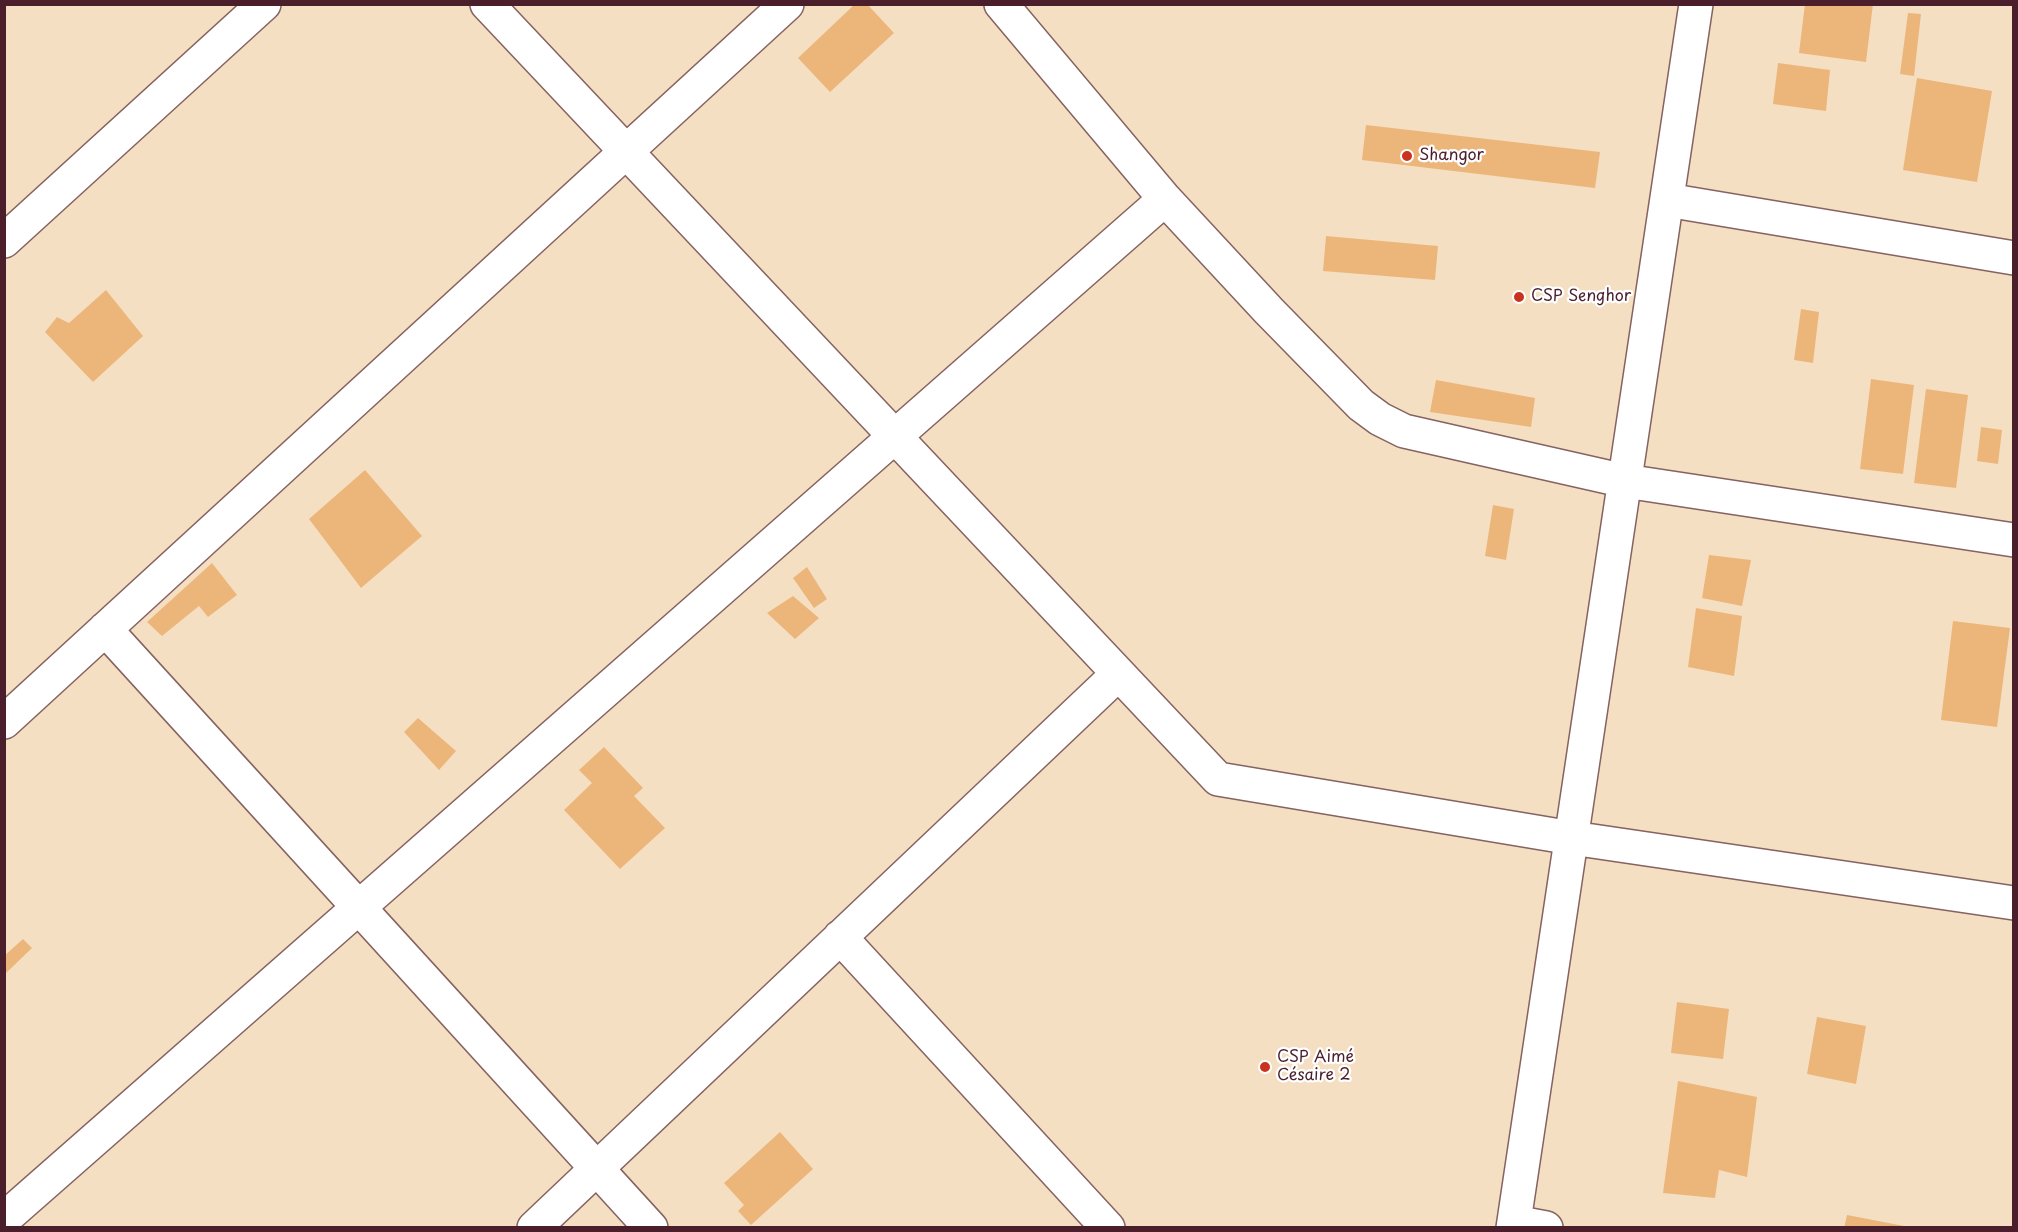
<!DOCTYPE html>
<meta charset="utf-8">
<style>
body{margin:0}
#map{position:relative;width:2018px;height:1232px;overflow:hidden;background:#f5dfc3;font-family:"Playpen Sans",sans-serif}
canvas{display:block}
.frame{position:absolute;inset:0;border:6px solid #4a1f2b;pointer-events:none}
</style>
<div id="map">
<canvas width="2018" height="1232"></canvas>
<div class="frame"></div>
</div>
<script>
const context = document.querySelector('canvas').getContext('2d');
context.lineJoin = 'round';
function paint(path, color) {
  context.fillStyle = color;
  context.fill(path, 'evenodd');
}
function shape(rows) {
  const path = new Path2D();
  for (const r of rows) {
    path.moveTo(r[0], r[1]);
    for (let i = 2; i < r.length; i += 2) path.lineTo(r[i], r[i + 1]);
  }
  return path;
}
function trace(path, color, width, dash) {
  context.strokeStyle = color;
  context.lineWidth = width;
  context.lineCap = dash ? 'butt' : 'round';
  context.setLineDash(dash || []);
  context.stroke(path);
}
function drawText(font, color, halo, rows, align = 'center') {
  context.font = font + ' "Playpen Sans",sans-serif';
  context.lineWidth = 4.5;
  context.setLineDash([]);
  context.textBaseline = 'middle';
  context.strokeStyle = halo;
  context.fillStyle = color;
  for (const [text, x, y, turn = 0] of rows) {
    context.save();
    context.translate(x, y);
    context.rotate((+turn || 0) * Math.PI / 180);
    context.textAlign = isNaN(turn) ? turn : align;
    if (halo) context.strokeText(text, 0, 0);
    context.fillText(text, 0, 0);
    context.restore();
  }
}
paint(shape([
 [855,4,867,4,894,33,830,92,798,58],
 [1805,4,1873,4,1866,62,1799,53],
 [1908,13,1921,14,1914,76,1900,74],
 [1778,63,1830,70,1826,111,1773,104],
 [1917,78,1992,91,1977,182,1903,170],
 [1366,125,1600,152,1595,188,1362,160],
 [1326,236,1438,246,1435,280,1323,271],
 [106,290,143,336,93,382,45,332,57,317,69,323],
 [1801,309,1819,312,1813,363,1794,360],
 [1871,379,1914,385,1903,474,1860,469],
 [1436,380,1535,398,1531,427,1430,412],
 [1926,389,1968,395,1956,488,1914,483],
 [1981,427,2002,430,1998,464,1977,461],
 [365,470,422,536,361,588,309,519],
 [1493,505,1514,509,1506,560,1485,556],
 [1709,555,1751,560,1742,606,1702,598],
 [212,563,237,595,208,617,199,606,162,636,147,622],
 [807,567,827,599,814,608,793,578],
 [793,596,819,618,795,639,767,613],
 [1696,608,1742,616,1734,676,1688,667],
 [1953,621,2010,628,1997,727,1941,720],
 [418,718,456,751,439,770,404,732],
 [604,747,643,788,634,796,665,828,620,869,564,810,592,783,579,770],
 [23,939,32,948,4,975,4,956],
 [1677,1002,1729,1009,1723,1059,1671,1053],
 [1817,1017,1866,1026,1856,1084,1807,1074],
 [1678,1081,1757,1097,1747,1177,1719,1170,1715,1198,1663,1193],
 [780,1132,813,1169,751,1225,738,1211,744,1205,724,1183],
 [1847,1215,1904,1226,1904,1228,1844,1228]
]), '#ecb67b');
const street = shape([
 [487,4,1218,779,1572,838,2014,903],
 [1001,4,1165,199,1269,311,1361,405,1380,419,1404,431,1625,481,2014,540],
 [1667,200,2014,258],
 [4,241,264,4],
 [105,629,651,1228],
 [4,722,787,4],
 [840,937,1108,1228],
 [4,1219,1165,199],
 [1514,1222,1546,1228],
 [534,1228,1118,674],
 [1513,1228,1696,4]
]);
trace(street, '#866260', 36);
trace(street, '#fff', 33);
for (const [x, y, r, color] of [
 [1407,156,6,"#c8321e"],
 [1519,297,6,"#c8321e"],
 [1265,1067,6,"#c8321e"]
]) {
  const dot = new Path2D();
  dot.arc(x, y, r, 0, 2 * Math.PI);
  context.fillStyle = color;
  context.fill(dot);
  trace(dot, '#fff', 2);
}
drawText('16px', '#4a1f2b', '#fff', [
 ["Shangor",1419,156],
 ["CSP Senghor",1531,297],
 ["CSP Aimé",1277,1058],
 ["Césaire 2",1277,1076]
], 'left');
</script>
